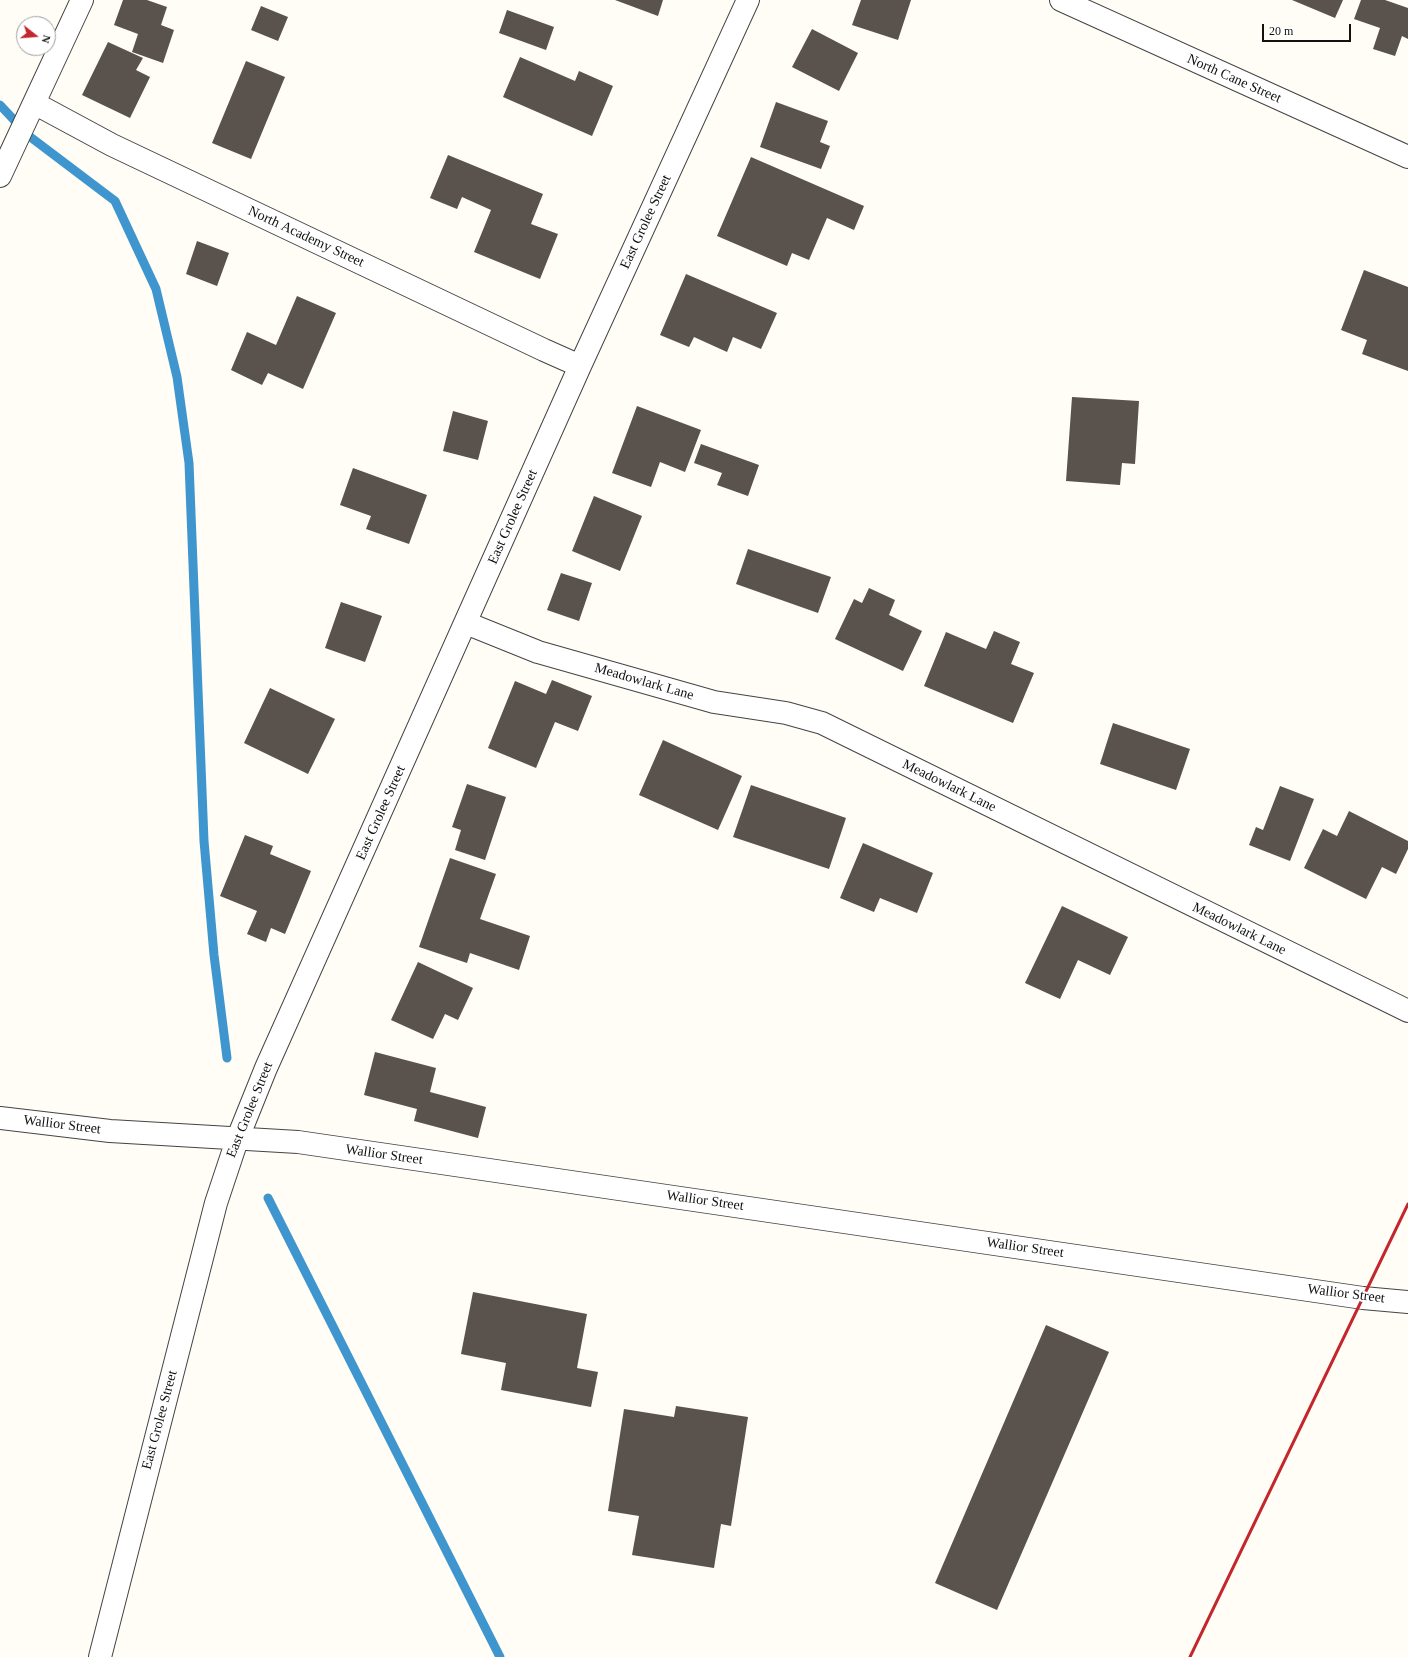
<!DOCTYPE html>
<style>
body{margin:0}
#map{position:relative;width:1408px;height:1657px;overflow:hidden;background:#fffdf5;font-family:"Times New Roman",serif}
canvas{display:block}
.north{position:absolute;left:16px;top:16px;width:40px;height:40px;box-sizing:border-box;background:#fff;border:1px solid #a0a0a0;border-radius:50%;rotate:107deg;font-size:11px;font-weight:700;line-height:16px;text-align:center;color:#111}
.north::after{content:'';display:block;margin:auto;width:14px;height:18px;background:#c4262e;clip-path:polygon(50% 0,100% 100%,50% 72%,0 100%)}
.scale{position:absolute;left:1262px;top:24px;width:89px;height:18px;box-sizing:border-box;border:2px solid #111;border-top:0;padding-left:5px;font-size:12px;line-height:14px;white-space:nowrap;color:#111;-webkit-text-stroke:3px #fff;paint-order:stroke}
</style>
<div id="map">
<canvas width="1408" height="1657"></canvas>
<div class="north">N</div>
<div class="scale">20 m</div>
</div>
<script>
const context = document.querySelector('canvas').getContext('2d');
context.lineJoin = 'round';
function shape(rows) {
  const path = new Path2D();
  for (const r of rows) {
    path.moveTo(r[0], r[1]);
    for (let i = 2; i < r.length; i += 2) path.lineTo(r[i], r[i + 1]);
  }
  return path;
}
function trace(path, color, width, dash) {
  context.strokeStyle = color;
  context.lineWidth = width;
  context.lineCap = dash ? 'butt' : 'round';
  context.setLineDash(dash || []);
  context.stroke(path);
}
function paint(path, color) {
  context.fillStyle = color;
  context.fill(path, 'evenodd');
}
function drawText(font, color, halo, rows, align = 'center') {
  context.font = font + ' "Times New Roman",serif';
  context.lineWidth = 4;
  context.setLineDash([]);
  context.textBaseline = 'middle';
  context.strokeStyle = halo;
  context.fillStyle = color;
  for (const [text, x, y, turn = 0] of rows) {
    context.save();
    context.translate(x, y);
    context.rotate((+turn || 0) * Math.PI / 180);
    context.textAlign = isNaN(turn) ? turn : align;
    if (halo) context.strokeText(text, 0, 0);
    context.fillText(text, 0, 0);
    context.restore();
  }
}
trace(shape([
 [0,105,29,136,115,201,156,289,177,377,189,463,204,841,214,955,227,1058],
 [268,1198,500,1657]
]), '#3f96cf', 9);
paint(shape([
 [123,0,147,0,167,7,161,25,174,30,163,63,132,52,138,34,114,25],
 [615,0,663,0,658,16],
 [861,0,911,0,898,40,852,25],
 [1292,0,1343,0,1335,18],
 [1361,0,1385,0,1408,8,1408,39,1402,36,1395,56,1373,49,1380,28,1354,19],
 [261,6,288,17,278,41,251,30],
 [507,10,554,27,546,50,499,33],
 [812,29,858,53,839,91,792,67],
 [108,42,143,58,136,70,150,77,130,118,82,95],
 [520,57,575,81,579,71,613,86,592,136,503,97],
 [246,61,285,77,251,159,212,143],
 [776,102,828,121,820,142,830,146,821,169,760,147],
 [448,155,543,194,531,224,558,234,540,279,474,252,491,210,462,197,457,209,430,198],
 [751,157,864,206,854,230,827,218,809,260,792,253,787,266,717,236],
 [197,241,229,253,217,286,186,274],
 [1364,270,1408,287,1408,371,1362,354,1367,340,1341,330],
 [686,274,777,313,761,349,733,337,727,352,694,337,689,347,660,335],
 [297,296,336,313,303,389,268,373,262,385,231,370,247,332,276,345],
 [1072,397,1139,401,1135,464,1122,463,1120,485,1066,481],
 [637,406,701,430,685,472,660,462,651,487,612,473],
 [453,411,488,421,478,460,443,451],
 [701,444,759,465,748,496,717,485,722,473,694,463],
 [353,468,427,495,409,544,366,529,371,516,340,505],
 [594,496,642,516,620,571,572,551],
 [748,549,831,577,818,613,736,584],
 [561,573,592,583,579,621,547,610],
 [869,588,895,600,889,615,922,631,903,671,835,639,854,599,862,603],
 [341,602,382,616,365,662,325,648],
 [994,631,1020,642,1011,664,1034,673,1013,723,924,686,946,632,986,649],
 [552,680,592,696,578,731,555,722,536,768,488,748,515,681,546,694],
 [270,688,335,719,308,774,244,743],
 [1113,723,1190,749,1176,790,1100,764],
 [663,740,742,776,718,830,639,795],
 [467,784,506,797,485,860,455,850,461,830,452,827],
 [751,785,846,818,829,869,733,837],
 [1280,786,1314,799,1290,861,1249,845,1256,827,1263,830],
 [1349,811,1408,841,1408,849,1396,874,1382,867,1366,899,1304,868,1323,829,1337,836],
 [245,835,273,846,270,854,311,871,285,934,271,928,266,942,247,934,257,911,220,896],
 [863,843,933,873,917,913,880,898,874,912,840,898],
 [450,858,496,874,480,919,530,936,519,970,470,953,467,963,419,947],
 [1062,906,1128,937,1110,975,1078,960,1060,999,1025,983],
 [418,962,473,988,458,1020,445,1014,433,1039,391,1020],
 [375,1052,436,1068,430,1092,486,1107,478,1138,414,1121,417,1109,364,1095],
 [473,1292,587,1314,577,1368,598,1372,591,1407,501,1390,506,1363,461,1354],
 [1046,1325,1109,1352,997,1610,935,1583],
 [676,1406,748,1417,731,1526,721,1524,714,1568,632,1555,639,1516,608,1511,624,1409,674,1417]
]), '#5a524d');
const minor = shape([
 [1061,0,1408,157],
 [34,103,112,145,544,350,580,366],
 [0,176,82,0],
 [466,623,538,652,714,702,786,713,822,723,1408,1011],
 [0,1118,110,1131,298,1142,1363,1298,1408,1302],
 [100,1657,216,1203,237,1140,266,1068,580,366,748,0]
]);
trace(minor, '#444', 24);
trace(minor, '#fff', 22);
trace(shape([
 [1190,1657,1408,1204]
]), '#c4262e', 3);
drawText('14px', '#111', '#fff', [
 ["North Cane Street",1234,79,24],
 ["East Grolee Street",646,222,-65],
 ["North Academy Street",306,237,25],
 ["East Grolee Street",513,517,-66],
 ["Meadowlark Lane",644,682,16],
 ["Meadowlark Lane",949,786,26],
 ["East Grolee Street",381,813,-66],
 ["Meadowlark Lane",1239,929,26],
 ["East Grolee Street",250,1110,-68],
 ["Wallior Street",62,1125,7],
 ["Wallior Street",384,1155,8],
 ["Wallior Street",705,1201,8],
 ["Wallior Street",1025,1248,8],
 ["Wallior Street",1346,1294,7],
 ["East Grolee Street",160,1420,-75]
]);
</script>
